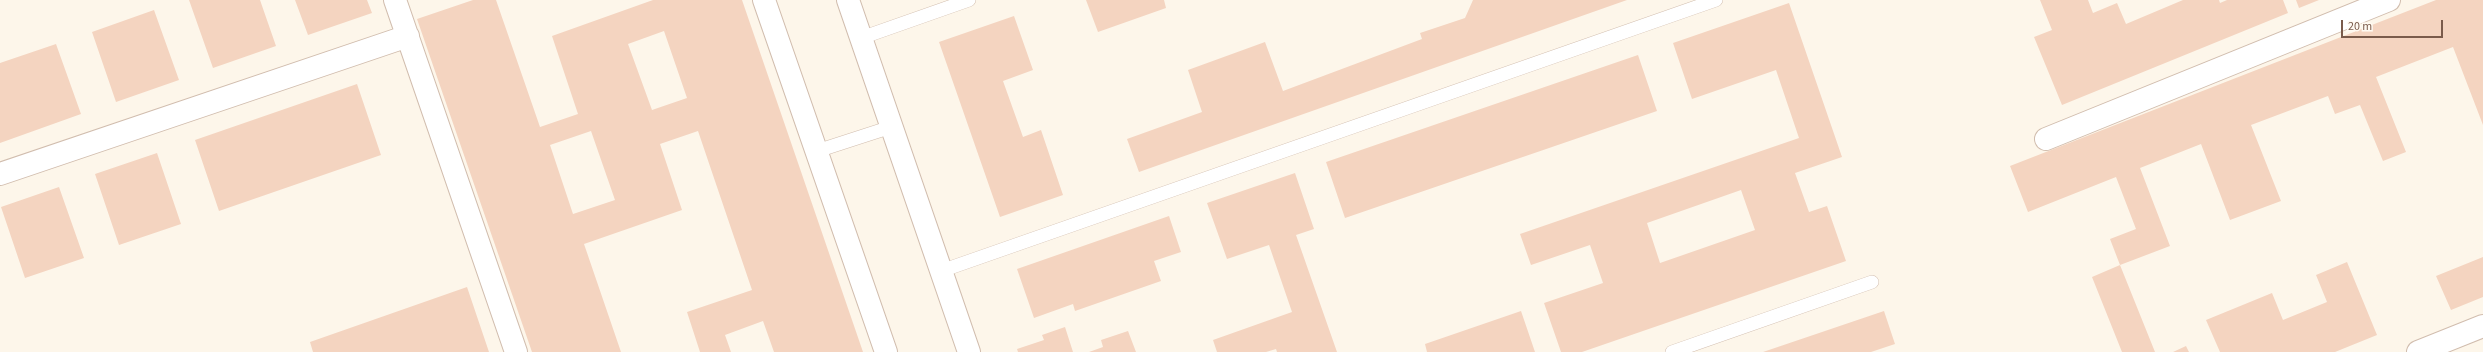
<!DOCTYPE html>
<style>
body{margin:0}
#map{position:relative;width:2483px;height:352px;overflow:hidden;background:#fdf6ea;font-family:"Source Sans 3",sans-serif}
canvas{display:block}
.scale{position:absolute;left:2341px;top:20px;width:102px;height:18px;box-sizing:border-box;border:2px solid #7a5b4b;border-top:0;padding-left:5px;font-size:12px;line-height:14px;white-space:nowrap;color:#7a5b4b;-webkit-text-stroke:3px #fffaf2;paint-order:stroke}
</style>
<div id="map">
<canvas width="2483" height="352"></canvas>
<div class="scale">20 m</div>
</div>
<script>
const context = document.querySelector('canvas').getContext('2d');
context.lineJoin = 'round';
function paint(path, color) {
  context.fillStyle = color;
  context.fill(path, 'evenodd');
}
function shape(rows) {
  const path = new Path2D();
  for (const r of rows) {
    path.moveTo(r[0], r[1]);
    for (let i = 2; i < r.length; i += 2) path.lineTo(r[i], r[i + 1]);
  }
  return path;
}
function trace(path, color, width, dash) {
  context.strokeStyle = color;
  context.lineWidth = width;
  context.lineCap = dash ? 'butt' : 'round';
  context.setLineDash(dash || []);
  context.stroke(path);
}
paint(shape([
 [189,0,260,0,276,46,213,68],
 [295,0,367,0,372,13,308,35],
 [473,0,496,0,540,127,578,114,552,36,653,0,742,0,863,352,774,352,763,321,725,335,731,352,700,352,687,312,752,290,698,131,660,144,682,210,584,244,621,352,532,352,417,19],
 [664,31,687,98,652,110,628,44],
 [591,131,615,200,573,214,550,145],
 [1086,0,1164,0,1166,8,1098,32],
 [1473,0,1627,0,1139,172,1127,139,1202,112,1188,70,1265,42,1283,91,1422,39,1420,33,1465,18],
 [2040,0,2088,0,2093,13,2117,3,2126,24,2183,0,2219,0,2220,3,2227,0,2283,0,2288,13,2062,105,2034,37,2052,30],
 [2296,0,2319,0,2299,8],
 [2436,0,2483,0,2483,125,2453,47,2376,77,2406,152,2383,161,2360,105,2335,114,2328,96,2251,125,2281,201,2230,220,2201,144,2140,168,2170,246,2120,265,2110,239,2136,229,2116,177,2028,212,2010,166],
 [1789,3,1842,157,1795,173,1809,212,1827,206,1846,261,1582,352,1561,352,1544,303,1603,283,1590,245,1531,265,1520,234,1799,138,1776,70,1692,99,1673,43],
 [1741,190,1755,230,1660,263,1647,223],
 [154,10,179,80,116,102,92,32],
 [1014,16,1033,70,1003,81,1023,137,1041,130,1063,195,1000,217,939,42],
 [56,44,81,114,0,143,0,63],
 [1638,55,1657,111,1345,218,1326,162],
 [357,84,381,155,219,211,195,140],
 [157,153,181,224,119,245,95,174],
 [1295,173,1314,229,1296,235,1337,352,1277,352,1276,349,1266,352,1217,352,1213,340,1292,312,1269,245,1227,259,1207,203],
 [59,187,84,258,25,278,1,207],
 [1169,216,1181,252,1154,261,1161,281,1075,311,1073,304,1034,318,1017,269],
 [2483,257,2483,297,2451,310,2436,276],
 [2347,262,2377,335,2335,352,2220,352,2206,320,2272,293,2283,320,2327,302,2316,275],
 [2120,265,2155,352,2122,352,2092,277],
 [467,287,489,352,313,352,310,342],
 [1521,311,1535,352,1427,352,1425,344],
 [1884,311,1895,344,1871,352,1763,352],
 [1065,327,1073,352,1018,352,1017,349,1044,340,1042,335],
 [1128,331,1136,352,1089,352,1103,347,1101,340],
 [2186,346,2189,352,2173,352]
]), '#f4d4c0');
const service = shape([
 [861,38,969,0],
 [817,151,891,127],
 [941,271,1716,0],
 [1672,352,1872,282]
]);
const minor = shape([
 [395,0,516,352],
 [764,0,886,352],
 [2046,139,2389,0],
 [0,174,408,36],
 [2418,352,2483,326]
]);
const tertiary = shape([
 [848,0,969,352]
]);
trace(service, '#d1bdae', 14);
trace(minor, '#d1bdae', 24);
trace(tertiary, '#d1bdae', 24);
trace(service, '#fff', 13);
trace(minor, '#fff', 22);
trace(tertiary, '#fff', 22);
</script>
